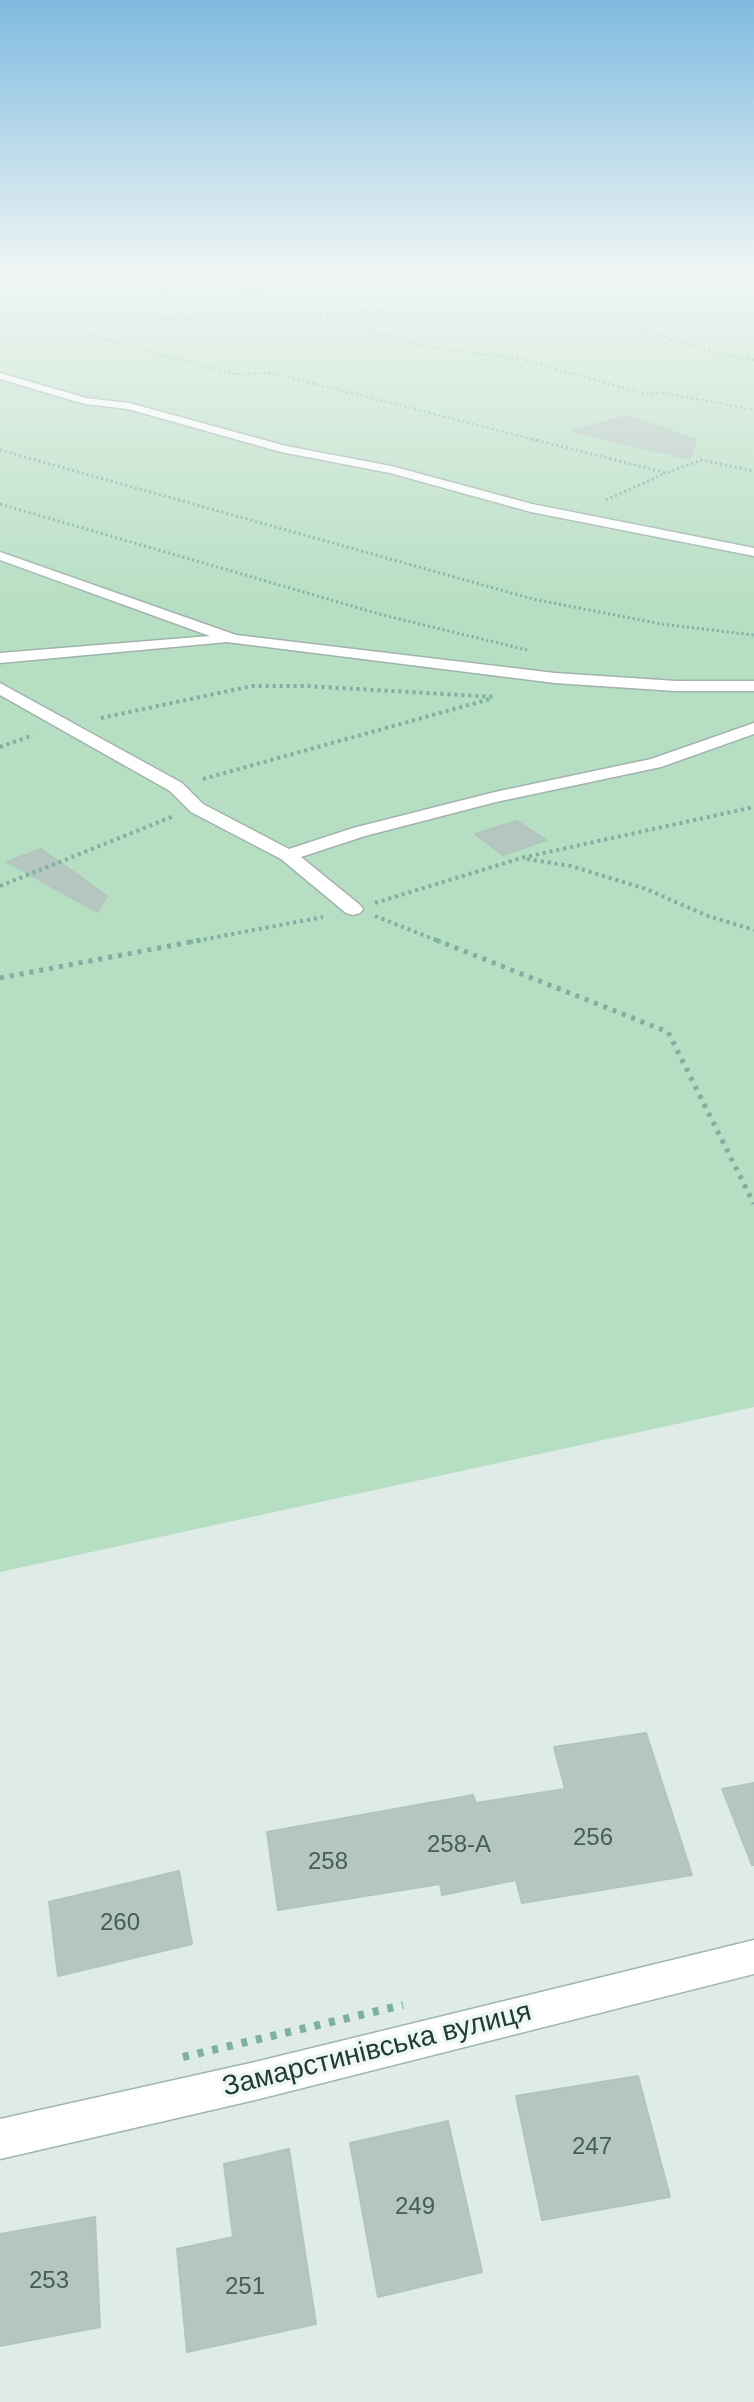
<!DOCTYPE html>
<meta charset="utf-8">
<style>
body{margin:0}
canvas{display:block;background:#deebe6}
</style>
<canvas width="754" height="2402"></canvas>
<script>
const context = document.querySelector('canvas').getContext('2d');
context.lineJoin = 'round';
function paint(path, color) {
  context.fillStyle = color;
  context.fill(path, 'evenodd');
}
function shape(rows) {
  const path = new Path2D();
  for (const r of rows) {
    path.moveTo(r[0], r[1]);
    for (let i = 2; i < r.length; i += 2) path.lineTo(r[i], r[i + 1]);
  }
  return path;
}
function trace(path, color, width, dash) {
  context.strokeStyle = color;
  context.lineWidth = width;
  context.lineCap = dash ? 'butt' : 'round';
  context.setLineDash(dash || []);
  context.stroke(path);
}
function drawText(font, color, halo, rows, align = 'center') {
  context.font = font + ' Helvetica,sans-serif';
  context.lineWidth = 7;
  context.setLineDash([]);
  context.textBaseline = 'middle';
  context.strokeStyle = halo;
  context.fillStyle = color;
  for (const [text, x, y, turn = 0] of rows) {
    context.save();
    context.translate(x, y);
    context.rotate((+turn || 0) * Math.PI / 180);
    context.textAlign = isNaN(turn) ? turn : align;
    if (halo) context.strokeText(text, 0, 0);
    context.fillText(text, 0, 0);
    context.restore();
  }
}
paint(shape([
 [0,271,754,271,754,1407,0,1572]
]), '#b6dec2');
const building = shape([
 [627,416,696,440,690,459,572,431,627,416],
 [517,821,546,840,503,855,475,834,517,821],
 [41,849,107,896,97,912,7,862,41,849],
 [646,1733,692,1875,522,1903,516,1880,442,1895,440,1884,278,1910,267,1832,473,1795,476,1803,565,1789,554,1747,646,1733],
 [754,1783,754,1865,752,1865,722,1789,754,1783],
 [179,1871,192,1944,58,1976,49,1902,179,1871],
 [638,2076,670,2197,542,2220,516,2096,638,2076],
 [448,2121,482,2272,378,2297,350,2143,448,2121],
 [289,2149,316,2324,187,2352,177,2249,233,2237,224,2164,289,2149],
 [95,2217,100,2327,0,2346,0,2234,95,2217]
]);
paint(building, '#b4c6bf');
trace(building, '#b1c5bd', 2);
const minor = shape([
 [0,373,86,398,129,403,286,446,391,466,532,504,754,548,754,556,531,512,390,473,281,452,128,409,85,404,0,379,0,373],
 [0,552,236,635,555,673,676,681,754,681,754,691,676,691,555,683,227,642,0,663,0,653,210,636,0,560,0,552],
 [0,683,182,783,203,804,289,849,353,828,495,792,651,759,754,723,754,734,661,767,496,802,365,836,301,857,360,905,363,909,360,913,353,915,346,913,281,859,191,812,170,791,0,695,0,683]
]);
const secondary = shape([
 [754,1940,754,1974,255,2100,0,2159,0,2119,255,2062,754,1940]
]);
trace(minor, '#a1b3ad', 3);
trace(secondary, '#9db7ae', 3);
trace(shape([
 [114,271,209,316],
 [292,271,237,277,222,282,321,314,569,299,754,299],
 [698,271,754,286],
 [0,284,72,271],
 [598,317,711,351,754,360],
 [66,324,103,339,235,374,272,373,540,441],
 [0,325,321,314,321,318,430,347,524,360,645,394,665,393,754,410]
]), '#7db0a2', 2, [2, 3]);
trace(shape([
 [532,439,667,473,701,460,754,471],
 [0,450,533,599,661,624,754,635],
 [606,500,666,473],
 [0,504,383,615,527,650]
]), '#7db0a2', 3, [2, 3]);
trace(shape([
 [101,718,252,686,306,686,496,697],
 [0,747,33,735],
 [203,779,490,699],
 [527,859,571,866,646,889,708,916,754,930],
 [0,886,174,816],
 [375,903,521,858,754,807],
 [375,916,441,942],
 [190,942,323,917]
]), '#7db0a2', 4, [3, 4]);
trace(shape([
 [436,940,668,1032,754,1204],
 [0,978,201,940]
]), '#7db0a2', 5, [4, 6]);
trace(shape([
 [183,2057,403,2005]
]), '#7db0a2', 8, [6, 9]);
paint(minor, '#fff');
paint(secondary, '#fff');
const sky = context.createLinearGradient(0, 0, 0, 608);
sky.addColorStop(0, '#7fbbe0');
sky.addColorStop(0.45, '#f0f6f4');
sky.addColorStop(1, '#f0f6f400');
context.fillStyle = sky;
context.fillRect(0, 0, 754, 608);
drawText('24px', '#445e58', null, [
 ["256",593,1838],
 ["258-А",459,1845],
 ["258",328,1862],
 ["260",120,1923],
 ["247",592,2147],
 ["249",415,2207],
 ["253",49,2281],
 ["251",245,2287]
]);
drawText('28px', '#1f3b35', '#eff7f3', [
 ["Замарстинівська вулиця",377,2050,-14]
]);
</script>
